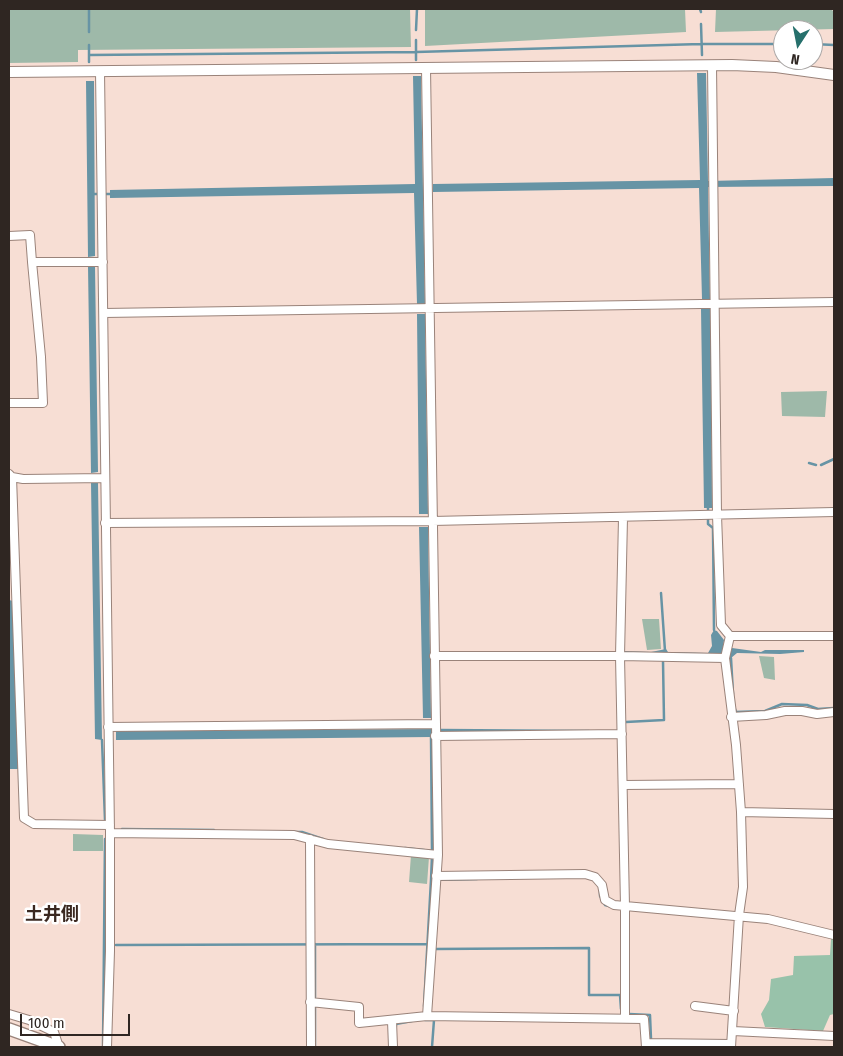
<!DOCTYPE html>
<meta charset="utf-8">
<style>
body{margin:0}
#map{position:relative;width:843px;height:1056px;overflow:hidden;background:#f7ded4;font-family:"Fira Sans Condensed",sans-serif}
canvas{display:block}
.frame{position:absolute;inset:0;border:10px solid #2f2622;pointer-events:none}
.north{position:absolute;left:773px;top:20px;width:50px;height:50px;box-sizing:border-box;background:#fff;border:1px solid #aca8a7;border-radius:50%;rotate:191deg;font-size:14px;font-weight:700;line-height:20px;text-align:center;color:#2f2622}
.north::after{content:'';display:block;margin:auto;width:18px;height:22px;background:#26706c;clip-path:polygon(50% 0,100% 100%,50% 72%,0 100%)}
.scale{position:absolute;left:20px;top:1014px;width:110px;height:22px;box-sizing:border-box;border:2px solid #2f2622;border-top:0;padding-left:6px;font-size:15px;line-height:18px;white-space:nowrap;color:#2f2622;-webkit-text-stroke:4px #fff;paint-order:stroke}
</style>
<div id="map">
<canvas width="843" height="1056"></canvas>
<div class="frame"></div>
<div class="north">N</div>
<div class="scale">100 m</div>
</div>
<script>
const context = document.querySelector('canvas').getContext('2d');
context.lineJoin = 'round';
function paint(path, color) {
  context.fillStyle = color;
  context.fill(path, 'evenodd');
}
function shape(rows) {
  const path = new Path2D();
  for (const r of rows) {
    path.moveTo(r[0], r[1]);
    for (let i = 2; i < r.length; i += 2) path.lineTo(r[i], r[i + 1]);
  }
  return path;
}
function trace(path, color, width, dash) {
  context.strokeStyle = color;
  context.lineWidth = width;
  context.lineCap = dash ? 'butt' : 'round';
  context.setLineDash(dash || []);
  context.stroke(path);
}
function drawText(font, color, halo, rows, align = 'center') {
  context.font = font + ' "Fira Sans Condensed","Noto Sans JP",sans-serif';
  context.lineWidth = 5;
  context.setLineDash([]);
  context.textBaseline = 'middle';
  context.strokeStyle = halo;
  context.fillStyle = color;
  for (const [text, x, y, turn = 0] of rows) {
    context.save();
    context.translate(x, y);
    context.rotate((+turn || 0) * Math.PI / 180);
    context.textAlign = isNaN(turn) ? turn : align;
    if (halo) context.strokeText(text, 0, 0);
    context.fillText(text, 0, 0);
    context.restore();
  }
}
paint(shape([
 [9,9,410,9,411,47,78,50,78,62,9,63],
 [425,9,685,9,686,32,425,46],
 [716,9,831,9,834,12,834,29,715,32],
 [827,391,825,417,782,416,781,392],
 [642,619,659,619,661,649,647,650],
 [759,656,774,657,775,680,764,678],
 [73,834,103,835,103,851,73,851],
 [411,855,429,857,427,884,409,882]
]), '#9eb9a9');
paint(shape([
 [831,939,834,939,834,1014,830,1015,823,1031,765,1027,761,1014,769,1000,771,979,793,975,794,956,830,955]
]), '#98c2aa');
paint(shape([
 [697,73,706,73,708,181,834,178,834,186,708,187,710,299,702,299,699,188,433,192,433,184,700,180],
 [413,76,421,76,425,304,417,304,414,193,110,198,110,190,415,184],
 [86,81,94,81,95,256,88,257],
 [88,266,95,267,98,472,91,473],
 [701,309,711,309,712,508,704,508],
 [417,314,425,314,428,514,419,514],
 [91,483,98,483,102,740,95,739],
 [419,527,428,527,431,718,423,718],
 [9,600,13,601,18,769,9,769],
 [714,630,717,631,724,640,723,651,731,651,732,648,761,652,765,650,804,650,804,652,780,654,737,653,731,658,730,658,730,655,722,653,717,656,624,653,624,651,651,652,666,649,668,652,708,653,712,646,711,635],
 [432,729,432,737,116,740,116,731]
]), '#6794a5');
trace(shape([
 [89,9,89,32],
 [700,9,701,12],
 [701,24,702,55],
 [416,30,417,9],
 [813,44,834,45],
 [89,45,89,55],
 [416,60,416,40],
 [89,62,89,55,416,52,701,44,783,44],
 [93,194,113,194],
 [809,463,816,465],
 [821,465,834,459],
 [708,506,708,524,713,528,714,630],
 [661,593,665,651],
 [731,658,733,694],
 [735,709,736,712,765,711,782,704,807,705,818,709,834,708],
 [626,722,664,720,663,661],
 [440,730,589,731],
 [431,736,432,850],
 [102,740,105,820],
 [122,829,214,830],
 [294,832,302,832,323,839],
 [405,848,432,851],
 [432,856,431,880,477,879],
 [600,891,600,896,605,905,609,906],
 [116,945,427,944],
 [434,949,589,948,589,995,620,995,621,1009],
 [424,1006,431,880],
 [629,1014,650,1015,651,1039],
 [425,1020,434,1020,432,1047],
 [396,1026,396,1024,412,1021],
 [103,1047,105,839],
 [315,1047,315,944]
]), '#6794a5', 2.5);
const street = shape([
 [712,65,717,515,721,625,730,636],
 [426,68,438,855,427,1016],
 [100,71,110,833,110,951,107,1047],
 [9,236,30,235,32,262,103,262],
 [104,313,834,302],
 [9,403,43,403,41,357,32,262],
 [9,474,12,477,23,479,105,478],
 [12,477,24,818,34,824,110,825],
 [623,518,620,656,625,906,625,1018],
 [105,523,432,521,834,512],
 [730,636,725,658,736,745,741,812,743,887,739,915,731,1047],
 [730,636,834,636],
 [434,656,620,656,725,658],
 [731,717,766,715,785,711,802,711,817,714,834,712],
 [108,727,435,724],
 [435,736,622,734],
 [623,785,739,784],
 [741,812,834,814],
 [110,833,294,835,328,844,438,855],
 [310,839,311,1047],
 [436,876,585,874,595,877,602,885,605,900,614,905,768,919,834,935],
 [310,1002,359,1007,359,1023,427,1016,644,1019,646,1047],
 [695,1006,734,1011],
 [9,1014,29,1020,54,1032,59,1047],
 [392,1021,393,1047],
 [733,1031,834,1036],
 [646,1043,731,1044]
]);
const secondary = shape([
 [9,72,732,65,776,67,834,75]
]);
const primary = shape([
 [9,1029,59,1047]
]);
trace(street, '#9a837a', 10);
trace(secondary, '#9a837a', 12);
trace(primary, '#9a837a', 14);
trace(street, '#fff', 8);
trace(secondary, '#fff', 10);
trace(primary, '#fff', 11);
drawText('bold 18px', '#3a2820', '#fff', [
 ["土井側",52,915]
]);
</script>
